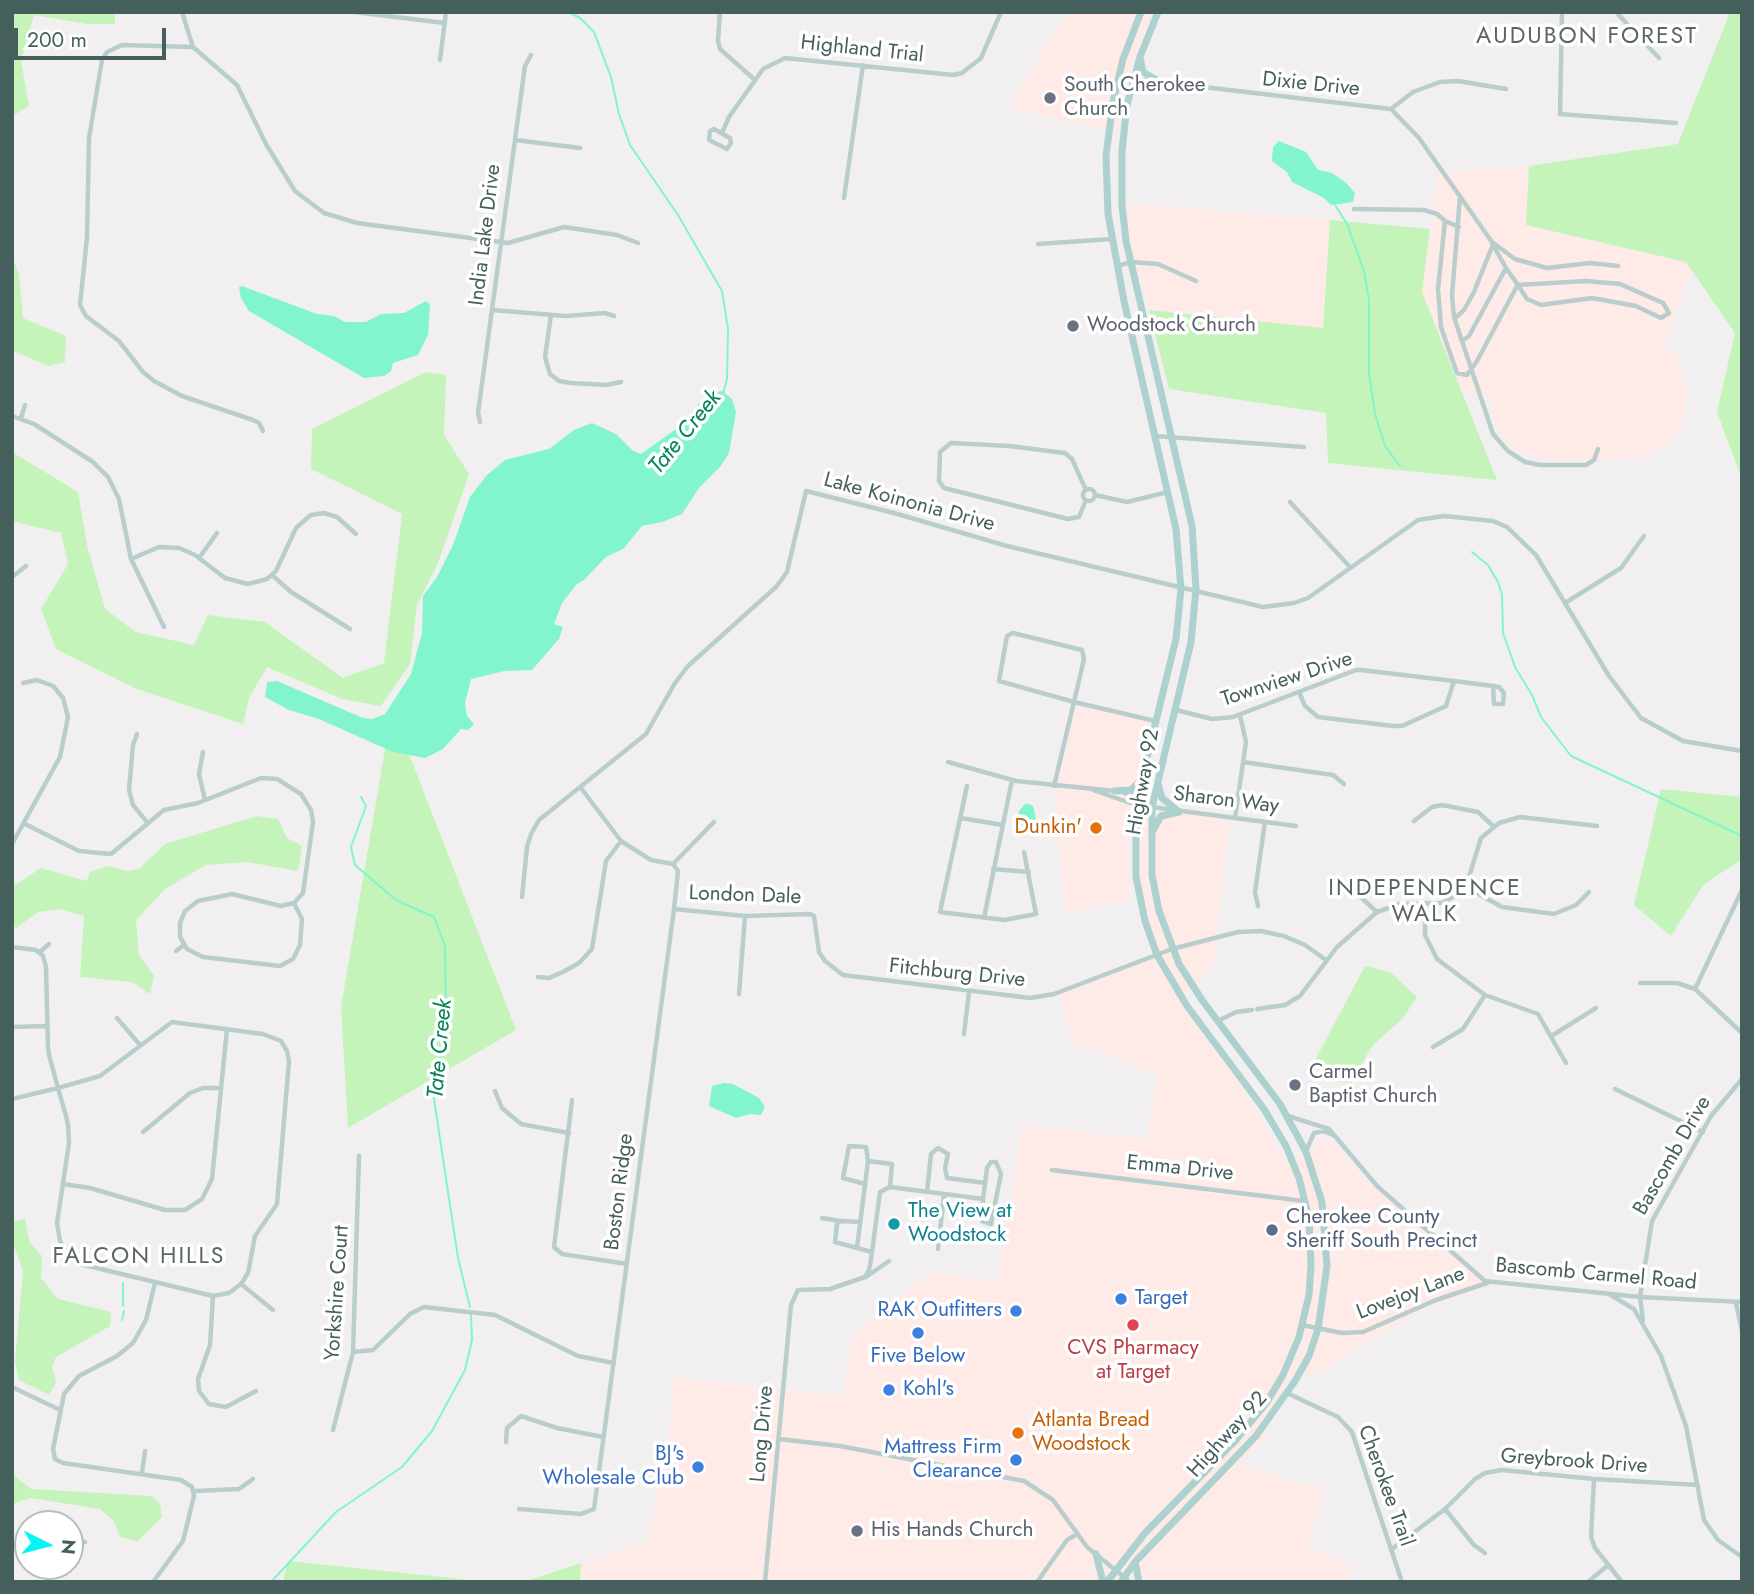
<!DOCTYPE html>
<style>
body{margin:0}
#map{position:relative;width:1754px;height:1594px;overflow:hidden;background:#f2eff1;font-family:Jost,sans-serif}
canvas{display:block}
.frame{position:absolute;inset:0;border:14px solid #455f5c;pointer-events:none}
.north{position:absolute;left:14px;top:1510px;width:70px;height:70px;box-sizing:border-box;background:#fff;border:2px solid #b5bfbe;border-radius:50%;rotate:96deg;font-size:19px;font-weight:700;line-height:28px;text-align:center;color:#455f5c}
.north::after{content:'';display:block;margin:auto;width:24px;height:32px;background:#07f4f3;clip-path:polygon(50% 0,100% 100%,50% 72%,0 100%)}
.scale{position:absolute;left:14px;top:28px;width:152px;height:32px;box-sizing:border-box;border:4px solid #455f5c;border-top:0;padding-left:9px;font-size:21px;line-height:24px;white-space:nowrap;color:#455f5c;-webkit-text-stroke:5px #fff;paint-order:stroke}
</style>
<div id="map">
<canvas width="1754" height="1594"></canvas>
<div class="frame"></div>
<div class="north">N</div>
<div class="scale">200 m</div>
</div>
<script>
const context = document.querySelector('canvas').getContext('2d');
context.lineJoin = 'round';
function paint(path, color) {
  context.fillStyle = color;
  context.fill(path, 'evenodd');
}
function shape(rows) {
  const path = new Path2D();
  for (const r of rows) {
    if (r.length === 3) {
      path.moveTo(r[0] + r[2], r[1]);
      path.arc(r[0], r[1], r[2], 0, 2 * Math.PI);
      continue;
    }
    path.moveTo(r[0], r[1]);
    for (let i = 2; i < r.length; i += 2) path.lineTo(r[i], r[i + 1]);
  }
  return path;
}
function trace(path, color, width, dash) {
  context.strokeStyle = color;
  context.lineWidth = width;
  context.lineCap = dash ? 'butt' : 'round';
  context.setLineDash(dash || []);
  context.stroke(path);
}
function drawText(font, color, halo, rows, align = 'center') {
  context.font = font + ' Jost,sans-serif';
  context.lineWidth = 7;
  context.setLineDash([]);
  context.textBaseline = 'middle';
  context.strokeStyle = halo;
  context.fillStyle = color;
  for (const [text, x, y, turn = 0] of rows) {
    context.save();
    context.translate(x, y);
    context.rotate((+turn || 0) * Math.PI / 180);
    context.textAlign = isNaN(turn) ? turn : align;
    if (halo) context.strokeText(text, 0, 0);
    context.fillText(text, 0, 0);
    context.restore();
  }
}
paint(shape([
 [1067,12,1151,12,1126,81,1118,132,1008,108],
 [1529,166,1526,225,1686,262,1692,271,1663,345,1676,356,1687,386,1683,424,1669,444,1642,459,1549,461,1512,448,1493,421,1491,396,1462,392,1422,292,1438,173],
 [1126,203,1330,220,1323,328,1149,310,1129,238],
 [1074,702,1150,720,1129,803,1127,837,1130,901,1064,912,1054,786],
 [1133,809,1230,818,1213,967,1184,995,1286,1161,1311,1152,1318,1138,1331,1141,1364,1179,1490,1285,1418,1311,1321,1372,1288,1378,1260,1445,1241,1463,1297,1483,1326,1486,1307,1547,1351,1565,1348,1582,580,1582,581,1563,648,1541,669,1433,674,1377,843,1396,853,1335,931,1272,997,1282,1022,1124,1147,1140,1157,1074,1073,1042,1058,994,1157,957,1132,879]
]), '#feeae7');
paint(shape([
 [12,12,115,12,115,24,87,24,34,15,21,61,29,106,12,116],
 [1730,12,1742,12,1742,480,1717,412,1735,333,1686,262,1526,225,1529,166,1678,144],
 [1330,220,1430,229,1422,292,1497,480,1328,463,1326,413,1169,389,1149,310,1323,328],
 [12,256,19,274,23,318,66,336,65,362,48,366,12,350],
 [426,372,446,375,444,435,469,474,438,563,417,605,410,664,381,706,342,699,267,667,249,698,243,724,137,689,56,649,41,609,68,564,61,533,12,521,12,452,78,492,87,545,105,609,136,632,194,645,208,615,265,622,343,678,384,663,402,514,311,469,312,429],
 [391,714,394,715,516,1030,348,1128,341,1007],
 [1661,789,1742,797,1742,859,1703,885,1671,936,1634,905],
 [257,816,278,819,287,838,302,846,298,871,247,862,206,865,165,889,136,920,139,955,154,976,150,994,132,982,80,977,84,916,60,909,38,912,16,928,12,923,12,887,41,868,87,881,90,872,107,866,129,871,139,869,165,844],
 [1365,966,1390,972,1417,997,1403,1018,1372,1046,1351,1083,1336,1082,1329,1079,1329,1067,1312,1066],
 [25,1219,30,1243,42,1256,41,1278,58,1299,111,1312,110,1326,56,1357,52,1366,56,1382,49,1395,19,1380,15,1361,23,1271,12,1240,12,1222],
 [12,1474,31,1489,152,1496,160,1504,162,1517,138,1541,120,1537,114,1521,100,1509,30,1498,12,1504],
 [288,1561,461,1579,491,1582,283,1582],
 [581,1563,580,1582,524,1582]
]), '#c4f4b9');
paint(shape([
 [1279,141,1306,152,1318,170,1332,173,1345,182,1355,193,1353,202,1331,205,1324,198,1292,182,1287,172,1272,161,1273,147],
 [242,286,317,314,334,316,345,322,366,322,381,314,404,313,426,301,430,304,428,335,418,355,393,363,391,371,384,376,364,378,249,311,241,298,239,287],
 [722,391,732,399,736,412,729,453,720,467,699,488,682,514,662,522,642,526,623,549,606,557,584,580,577,584,562,603,554,624,563,627,559,639,532,670,504,671,471,679,465,703,467,716,474,724,468,730,461,729,443,749,425,758,393,752,319,719,289,710,265,697,267,682,277,681,363,718,372,719,385,714,411,674,422,633,423,596,437,577,453,545,470,497,486,476,505,460,549,449,574,430,592,423,616,434,633,451,641,454,683,424,706,395],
 [1026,803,1033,806,1036,818,1032,828,1017,825,1019,811],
 [724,1083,733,1084,759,1098,765,1107,761,1115,750,1114,736,1118,709,1106,712,1086]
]), '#82f5cc');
trace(shape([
 [568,12,580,18,594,32,611,77,619,114,630,145,678,215,722,291,728,329,727,379,723,394],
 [1335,205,1347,224,1364,271,1369,300,1369,373,1375,414,1385,446,1400,466],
 [1472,552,1488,565,1498,582,1502,595,1503,633,1515,667,1532,695,1541,717,1571,756,1742,836],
 [361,797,366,806,351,847,355,865,396,900,434,917,445,946,446,1022,434,1099,458,1258,470,1307],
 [123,1283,123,1306],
 [122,1320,124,1311],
 [271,1582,336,1512,402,1467,432,1431,465,1370,472,1340,471,1315]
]), '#82f5cc', 2);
trace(shape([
 [182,12,193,47,237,85,266,144,295,191,324,213,357,223,508,243,564,227,617,235,638,243],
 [354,12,445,23],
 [720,12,718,41,720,49,755,80],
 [1562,12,1560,114,1676,123],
 [1616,12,1659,58],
 [193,47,122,45,107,52,102,60,89,138,87,237,80,305,86,316,119,341,143,372,154,381,182,396,253,420,259,423,263,431],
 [440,60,446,12],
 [1118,77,1391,109,1419,138,1492,242,1515,259,1547,268,1590,263,1618,266],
 [1391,109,1413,92,1440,82,1458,81,1506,89],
 [714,129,730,138,731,143,727,149,709,140,710,131,714,129],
 [722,133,729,117,763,69,785,58,953,75,962,73,981,58,1001,12],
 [515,140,580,148],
 [1460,197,1452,295,1454,317,1493,434,1508,451,1525,462,1540,465,1586,465,1594,460,1598,449],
 [844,198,863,65],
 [1354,209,1424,210,1437,214,1445,221],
 [1459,227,1445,221,1438,289,1441,327,1457,373,1467,375,1477,361,1517,286],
 [1038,244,1112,239],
 [1118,266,1131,262,1158,264,1196,281],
 [1506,268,1518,285,1586,281,1620,284,1663,303,1669,313,1661,318,1636,306,1592,298,1541,305,1527,299,1518,285],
 [492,310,566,316,605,313,614,316],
 [551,315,545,357,550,374,559,381,571,383,606,385,621,382],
 [1455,318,1464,310,1474,292,1492,247],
 [1462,341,1469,336,1506,268,1492,243],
 [12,416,34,424,62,442,93,462,108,477,119,499,131,559,164,627],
 [21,418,25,405],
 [480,422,478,413,525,66,531,55],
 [1155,436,1304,447],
 [1089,495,6],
 [1086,490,1072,459,1065,453,1009,446,951,443,940,452,939,481,944,488,1068,519,1079,517,1086,500],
 [1095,495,1127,502,1168,492],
 [1290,502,1350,567],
 [199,558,217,533],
 [131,559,159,547,179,548,195,555,225,578,248,584,267,579,276,571,296,528,311,515,324,513,337,517,356,534],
 [272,575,291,592,350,629],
 [12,577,26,566],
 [1565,603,1621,568,1644,536],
 [1013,633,1082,650,1084,659,1074,702,999,681,1007,636,1013,633],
 [1299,692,1305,706,1318,717,1393,726,1402,726,1446,706,1454,681],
 [1176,710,1212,719,1233,717,1356,670,1361,670,1454,681,1493,686,1499,687,1504,693,1503,704,1494,704,1493,686],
 [137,734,133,745,129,790,133,805,147,822],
 [203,752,199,774,205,800],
 [948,762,1016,781,1115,791],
 [1243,762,1333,775,1344,784],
 [967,786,940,912,1004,920,1036,914,1024,852],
 [1054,786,1074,702,1155,721],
 [581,788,621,841,651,860,673,864],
 [1093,790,1136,805,1296,826],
 [1124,793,1138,797,1152,807],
 [961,818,1003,825],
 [1235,818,1246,742,1240,715],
 [1414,821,1432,807,1442,805,1478,812,1493,826],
 [25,824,79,851,111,854,164,810,198,803,261,778,277,779,301,794,311,810,313,822,303,893,294,903,281,906,232,894,198,901,185,911,180,923,180,937,187,949,203,957,280,966,293,959,300,945,302,919,294,903],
 [12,844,60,757,68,717,63,698,53,686,37,680,23,683],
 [673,864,714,822],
 [993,869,1029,872],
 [1345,883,1377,912],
 [1464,886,1502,907,1554,914,1576,905,1589,892],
 [522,897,527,847,531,834,539,820,646,734,675,683,688,666,777,586,787,572,806,491,894,513,1007,546,1263,607,1294,603,1308,598,1418,520,1444,516,1493,521,1507,527,1536,555,1609,676,1641,718,1683,741,1742,751],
 [1425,904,1425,935,1437,959,1485,995,1538,1014,1566,1063],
 [1258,906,1255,892,1265,822],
 [674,909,745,916,810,914,814,916,819,952,825,961,843,975,1030,998,1054,994,1172,949,1238,932,1261,931,1284,936,1305,945,1326,960],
 [984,918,1012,780],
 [12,947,36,950,43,956,46,967,48,1047,49,1055,58,1088,66,1116,68,1125,69,1143,57,1223,60,1241,68,1255,80,1264,213,1296,229,1293,241,1284,248,1273,255,1236,277,1204,289,1061,287,1051,281,1041,263,1034,172,1022,100,1076,58,1088,12,1099],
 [176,951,184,945],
 [40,952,49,944],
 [538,977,549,978,563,972,579,963,592,949,606,861,621,841],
 [1640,983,1677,983,1695,989,1742,1033],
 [1695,989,1742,890],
 [739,994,745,916],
 [1257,1009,1285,1005,1300,996,1337,947,1377,912,1400,904,1442,903,1457,895,1468,880,1481,838,1499,823,1520,817,1597,826],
 [117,1018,140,1045],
 [1218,1021,1236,1012,1252,1010],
 [12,1027,46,1026],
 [964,1034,969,992],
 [1553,1035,1596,1008],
 [1433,1047,1463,1029,1485,995],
 [1615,1089,1703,1132],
 [495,1091,502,1108,521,1124,569,1133],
 [572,1100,554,1247,562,1254,627,1264],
 [1288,1116,1329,1129,1377,1186,1485,1281,1640,1297,1742,1302],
 [143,1132,190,1093,203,1088,219,1088],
 [1306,1151,1314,1133,1323,1131,1333,1135],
 [1052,1170,1304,1201],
 [63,1184,90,1188,165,1210,185,1210,202,1199,212,1179,227,1029],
 [865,1184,843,1178,849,1146,866,1147,868,1161],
 [890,1187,983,1199,987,1168,991,1162,996,1162,1001,1174,991,1224,982,1221,983,1199],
 [927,1192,931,1154,938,1148,948,1154,945,1168,947,1178,985,1183],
 [822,1218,840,1221],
 [857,1248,835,1242,837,1224,841,1221,860,1222],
 [938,1249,944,1195],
 [866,1277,889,1261],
 [241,1284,273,1310],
 [1609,1294,1634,1309,1661,1356,1686,1426,1704,1520,1718,1540,1742,1557],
 [213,1296,210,1345,198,1379,199,1391,209,1404,226,1407,256,1391],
 [1736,1303,1742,1331],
 [1643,1320,1640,1297,1652,1221,1711,1116,1742,1079],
 [1302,1325,1342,1333,1363,1332,1436,1300,1487,1283],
 [353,1352,373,1350,410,1314,424,1307,495,1315,578,1356,614,1363],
 [12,1387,58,1409],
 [1287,1393,1338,1417,1352,1432,1402,1582],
 [333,1430,353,1352,359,1156],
 [779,1439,840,1446,1024,1481,1053,1500,1087,1547,1130,1582],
 [506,1442,507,1428,521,1416,557,1428,603,1437],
 [142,1473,145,1451],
 [1594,1479,1591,1537,1595,1548,1622,1582],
 [194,1491,239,1489,253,1479],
 [519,1509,581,1514,594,1509,674,909,678,871,673,864],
 [1445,1509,1474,1545,1485,1553],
 [70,1540,85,1542],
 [12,1548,28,1540],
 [1392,1549,1445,1509,1475,1479,1485,1473,1502,1470,1594,1479,1698,1485],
 [153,1582,183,1541,194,1496,192,1487,181,1480,63,1463,55,1459,53,1449,64,1394,79,1376,117,1356,133,1343,146,1320,155,1283],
 [765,1582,791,1305,798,1290,830,1289,865,1277,869,1270,871,1260,872,1252,880,1192,890,1187,892,1164,868,1161,857,1248,872,1252],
 [1037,1582,1067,1540,1077,1534],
 [1588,1582,1608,1565]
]), '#b9cecc', 4.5);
trace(shape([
 [1140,57,1143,72,1165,85],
 [1158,784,1162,798,1179,812],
 [1115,791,1131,790,1142,779],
 [1152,832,1161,816,1179,812],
 [1096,1554,1103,1582],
 [1135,1562,1139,1582],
 [1107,1582,1145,1533,1235,1441,1267,1402,1283,1375,1299,1337,1309,1295,1311,1265,1309,1218,1299,1178,1286,1146,1264,1109,1187,1006,1157,955,1145,921,1136,877,1136,803,1176,639,1181,589,1176,529,1124,301,1108,214,1106,156,1113,102,1123,59,1141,12],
 [1121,1582,1135,1562,1256,1436,1295,1381,1309,1356,1318,1329,1327,1266,1322,1202,1306,1152,1280,1104,1202,1000,1179,964,1159,911,1152,875,1152,807,1191,642,1196,589,1192,526,1126,241,1122,205,1122,151,1127,105,1140,57,1158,12]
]), '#acd1ce', 7);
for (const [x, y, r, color] of [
 [1050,98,7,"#6b7280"],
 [1073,326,7,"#6b7280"],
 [1096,828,7,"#e8710a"],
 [1295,1085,7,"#6b7280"],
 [894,1224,7,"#0f9aa8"],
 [1272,1230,7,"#5c6f8a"],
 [1121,1299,7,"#3f7fe0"],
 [1016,1311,7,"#3f7fe0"],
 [1133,1325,7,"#e0444e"],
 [918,1333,7,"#3f7fe0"],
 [889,1390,7,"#3f7fe0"],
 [1018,1433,7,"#e8710a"],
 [1016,1460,7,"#3f7fe0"],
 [698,1467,7,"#3f7fe0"],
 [857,1531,7,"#6b7280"]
]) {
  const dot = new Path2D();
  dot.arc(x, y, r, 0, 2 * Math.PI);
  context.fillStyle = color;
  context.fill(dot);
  trace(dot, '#fff', 2.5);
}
drawText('21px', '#455f5c', '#fff', [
 ["Highland Trial",862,50,6],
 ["Dixie Drive",1311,85,6],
 ["India Lake Drive",486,235,-83],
 ["Lake Koinonia Drive",909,503,15],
 ["Townview Drive",1287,680,-18],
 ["Highway 92",1144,782,-80],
 ["Sharon Way",1226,801,7],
 ["London Dale",745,896,2],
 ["Fitchburg Drive",957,974,6],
 ["Bascomb Drive",1673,1156,-60],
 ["Emma Drive",1180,1169,6],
 ["Boston Ridge",620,1192,-83],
 ["Bascomb Carmel Road",1596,1275,5],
 ["Yorkshire Court",338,1293,-86],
 ["Lovejoy Lane",1411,1294,-21],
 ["Long Drive",763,1434,-85],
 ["Highway 92",1228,1435,-48],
 ["Greybrook Drive",1574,1462,4],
 ["Cherokee Trail",1385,1486,70]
]);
drawText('21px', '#5b616d', '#fff', [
 ["South Cherokee",1064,86],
 ["Church",1064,110],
 ["Woodstock Church",1087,326],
 ["Carmel",1309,1073],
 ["Baptist Church",1309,1097],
 ["His Hands Church",871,1531]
], 'left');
drawText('21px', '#c56008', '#fff', [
 ["Dunkin'",1082,828],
 ["Atlanta Bread",1032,1421,"left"],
 ["Woodstock",1032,1445,"left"]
], 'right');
drawText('21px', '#0d838f', '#fff', [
 ["The View at",908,1212],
 ["Woodstock",908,1236]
], 'left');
drawText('21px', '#4e5e75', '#fff', [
 ["Cherokee County",1286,1218],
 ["Sheriff South Precinct",1286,1242]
], 'left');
drawText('21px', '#366cbe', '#fff', [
 ["Target",1135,1299,"left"],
 ["RAK Outfitters",1002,1311],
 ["Five Below",918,1357,"center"],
 ["Kohl's",903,1390,"left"],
 ["Mattress Firm",1002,1448],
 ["Clearance",1002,1472],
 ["BJ's",684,1455],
 ["Wholesale Club",684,1479]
], 'right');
drawText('21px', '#be3a42', '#fff', [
 ["CVS Pharmacy",1133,1349],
 ["at Target",1133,1373]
]);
context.letterSpacing = '2px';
drawText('23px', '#5b6565', '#fff', [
 ["AUDUBON FOREST",1587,37],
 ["INDEPENDENCE",1425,889],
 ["WALK",1425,915],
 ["FALCON HILLS",139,1257]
]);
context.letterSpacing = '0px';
drawText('italic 23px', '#058558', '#fff', [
 ["Tate Creek",686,433,-51],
 ["Tate Creek",441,1049,-85]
]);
</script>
